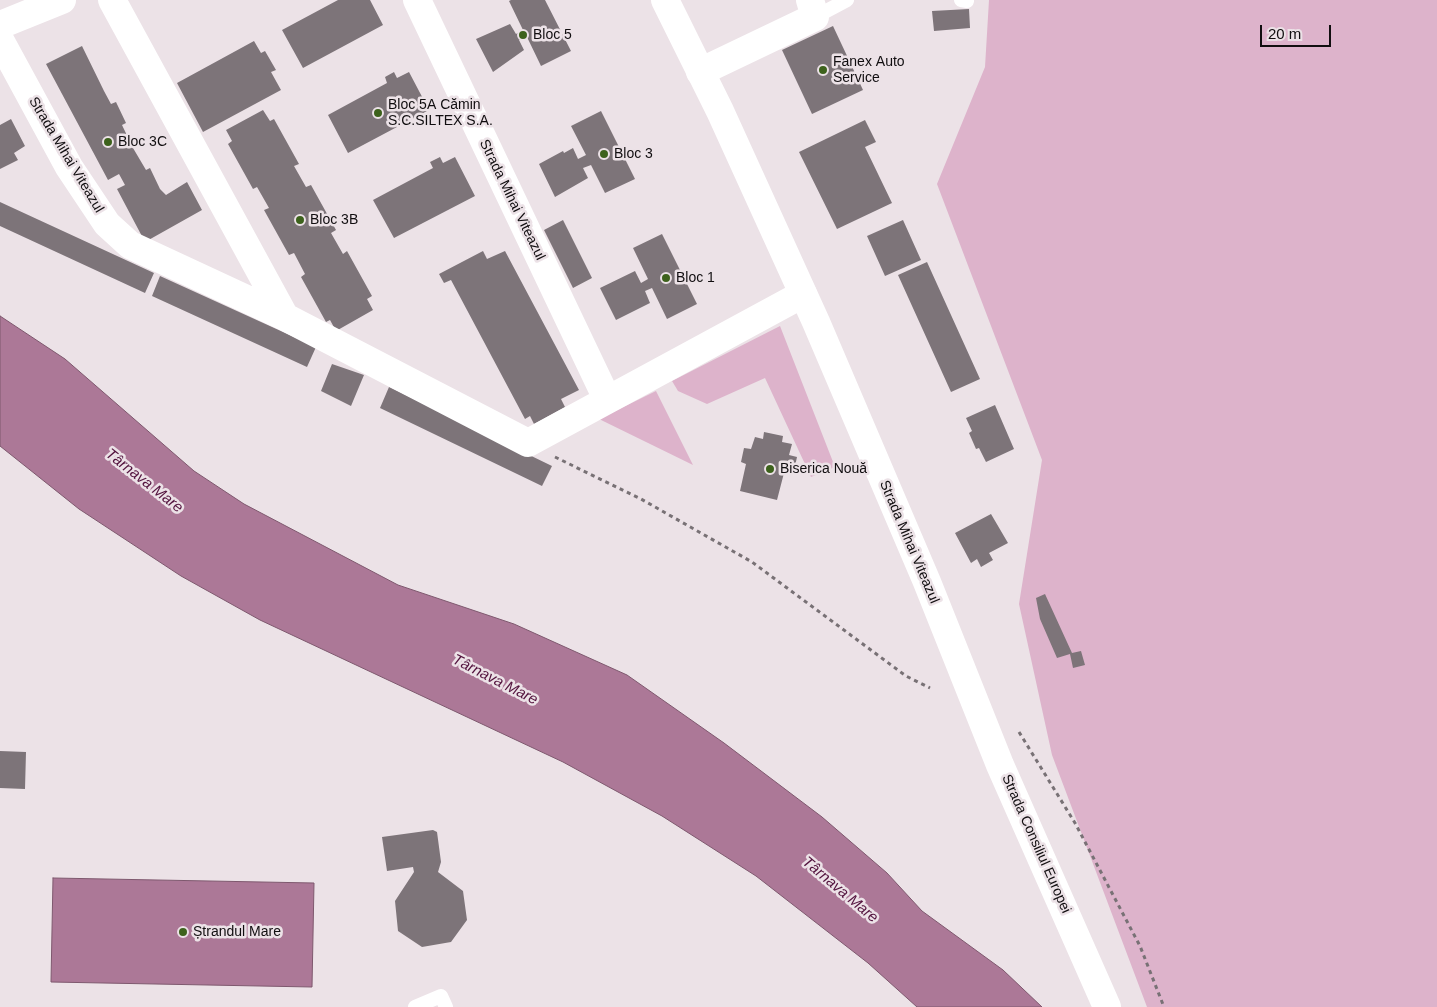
<!DOCTYPE html>
<meta charset="utf-8">
<style>
body{margin:0}
#map{position:relative;width:1437px;height:1007px;overflow:hidden;background:#ece2e7;font-family:Arial,sans-serif}
canvas{display:block}
.scale{position:absolute;left:1260px;top:25px;width:71px;height:22px;box-sizing:border-box;border:2px solid #110e10;border-top:0;padding-left:6px;font-size:15px;line-height:18px;white-space:nowrap;color:#110e10;-webkit-text-stroke:4px #ece2e7;paint-order:stroke}
</style>
<div id="map">
<canvas width="1437" height="1007"></canvas>
<div class="scale">20 m</div>
</div>
<script>
const context = document.querySelector('canvas').getContext('2d');
context.lineJoin = 'round';
function paint(path, color) {
  context.fillStyle = color;
  context.fill(path, 'evenodd');
}
function shape(rows) {
  const path = new Path2D();
  for (const r of rows) {
    path.moveTo(r[0], r[1]);
    for (let i = 2; i < r.length; i += 2) path.lineTo(r[i], r[i + 1]);
  }
  return path;
}
function trace(path, color, width, dash) {
  context.strokeStyle = color;
  context.lineWidth = width;
  context.lineCap = dash ? 'butt' : 'round';
  context.setLineDash(dash || []);
  context.stroke(path);
}
function drawText(font, color, halo, rows, align = 'center') {
  context.font = font + ' Arial,sans-serif';
  context.lineWidth = 5;
  context.setLineDash([]);
  context.textBaseline = 'middle';
  context.strokeStyle = halo;
  context.fillStyle = color;
  for (const [text, x, y, turn = 0] of rows) {
    context.save();
    context.translate(x, y);
    context.rotate((+turn || 0) * Math.PI / 180);
    context.textAlign = isNaN(turn) ? turn : align;
    if (halo) context.strokeText(text, 0, 0);
    context.fillText(text, 0, 0);
    context.restore();
  }
}
paint(shape([
 [989,0,1437,0,1437,1007,1147,1007,1052,755,1019,604,1042,460,937,184,985,67],
 [780,326,835,467,811,477,765,378,707,404,678,391,672,381],
 [656,391,693,465,599,419]
]), '#ddb3cb');
const water = shape([
 [0,316,65,359,194,471,244,504,398,585,514,624,627,675,724,743,822,817,887,873,922,911,1003,970,1042,1007,917,1007,868,963,756,876,662,816,563,762,260,620,181,576,79,509,0,446,0,316],
 [53,878,314,883,312,987,51,982,53,878]
]);
paint(water, '#ac7897');
trace(water, '#7e586e', 1);
paint(shape([
 [338,0,370,0,383,25,303,68,282,30],
 [511,0,545,0,571,51,541,66,527,37,519,40,524,50,493,72,476,39,510,24,516,34,523,30,509,1],
 [969,9,970,28,934,31,932,11],
 [833,26,863,90,812,114,782,50],
 [254,41,261,53,265,51,276,70,271,72,281,90,203,132,177,83],
 [82,46,104,91,111,104,116,102,126,123,122,125,133,148,146,170,150,168,160,189,166,195,187,182,202,210,145,242,117,189,125,185,119,174,108,180,46,64],
 [394,72,397,78,409,72,429,110,348,153,328,115,387,83,385,77],
 [263,110,270,121,274,119,299,164,294,166,306,187,311,185,336,230,331,233,343,254,347,251,372,296,367,299,373,310,336,331,330,320,326,322,301,277,305,274,294,253,289,255,264,210,269,208,257,187,253,189,228,144,232,141,226,130],
 [601,111,635,179,605,193,591,165,583,168,588,178,555,197,539,164,563,151,564,153,573,148,578,159,586,155,571,126],
 [11,119,25,146,14,153,18,160,0,169,0,125],
 [865,120,876,142,865,147,892,203,837,229,799,152],
 [440,157,443,163,455,157,475,196,394,238,373,200,433,168,430,162],
 [0,202,154,273,145,293,0,226],
 [563,220,592,278,573,288,544,230],
 [903,220,921,260,885,276,867,236],
 [662,234,697,304,667,319,652,288,645,291,650,303,616,320,600,288,635,271,641,283,648,279,633,248],
 [483,251,487,259,505,251,579,390,561,399,565,407,534,424,530,416,525,419,451,280,444,283,439,274],
 [927,262,980,379,951,392,898,275],
 [160,276,316,347,307,367,152,296],
 [332,364,364,375,351,406,321,391],
 [389,387,552,466,542,486,380,408],
 [995,405,1014,449,986,462,979,448,976,449,969,433,972,431,966,418],
 [764,432,783,436,782,442,792,444,789,455,797,457,793,475,784,473,777,500,740,491,746,464,741,462,744,448,751,449,755,437,763,439],
 [991,514,1008,543,989,553,993,560,981,567,977,559,971,563,955,533],
 [1045,594,1072,653,1081,651,1085,665,1073,668,1070,654,1057,658,1040,619,1036,598],
 [0,751,26,752,25,789,0,788],
 [433,830,437,832,441,862,438,872,463,891,467,920,451,942,422,947,398,931,395,901,414,872,413,867,387,871,382,837]
]), '#7d7479');
trace(shape([
 [555,457,641,499,752,562,906,676,930,688],
 [1019,732,1075,823,1140,946,1164,1007]
]), '#787175', 3, [4, 4]);
trace(shape([
 [961,0,967,1],
 [815,17,847,0],
 [415,1007,441,996,446,1007]
]), '#fff', 14);
trace(shape([
 [112,0,285,317,528,443,803,294],
 [417,0,607,399],
 [0,25,62,0],
 [0,40,69,167,107,224,130,245,285,317],
 [700,72,815,17,810,0]
]), '#fff', 28);
trace(shape([
 [665,0,720,111,816,322,927,582,1000,765,1107,1007]
]), '#fff', 28);
for (const [x, y, r, color] of [
 [523,35,5,"#3d621c"],
 [823,70,5,"#3d621c"],
 [378,113,5,"#3d621c"],
 [108,142,5,"#3d621c"],
 [604,154,5,"#3d621c"],
 [300,220,5,"#3d621c"],
 [666,278,5,"#3d621c"],
 [770,469,5,"#3d621c"],
 [183,932,5,"#3d621c"]
]) {
  const dot = new Path2D();
  dot.arc(x, y, r, 0, 2 * Math.PI);
  context.fillStyle = color;
  context.fill(dot);
  trace(dot, '#ece2e7', 2);
}
drawText('14px', '#110e10', '#ece2e7', [
 ["Bloc 5",533,35],
 ["Fanex Auto",833,62],
 ["Service",833,78],
 ["Bloc 5A Cămin",388,105],
 ["S.C.SILTEX S.A.",388,121],
 ["Bloc 3C",118,142],
 ["Bloc 3",614,154],
 ["Bloc 3B",310,220],
 ["Bloc 1",676,278],
 ["Biserica Nouă",780,469],
 ["Ștrandul Mare",193,932]
], 'left');
drawText('14px', '#110e10', '#ece2e7', [
 ["Strada Mihai Viteazul",66,155,59],
 ["Strada Mihai Viteazul",512,200,64],
 ["Strada Mihai Viteazul",909,542,67],
 ["Strada Consiliul Europei",1036,844,66]
]);
drawText('italic 15px', '#53133e', '#ece2e7', [
 ["Târnava Mare",144,481,38],
 ["Târnava Mare",495,680,27],
 ["Târnava Mare",840,890,40]
]);
</script>
